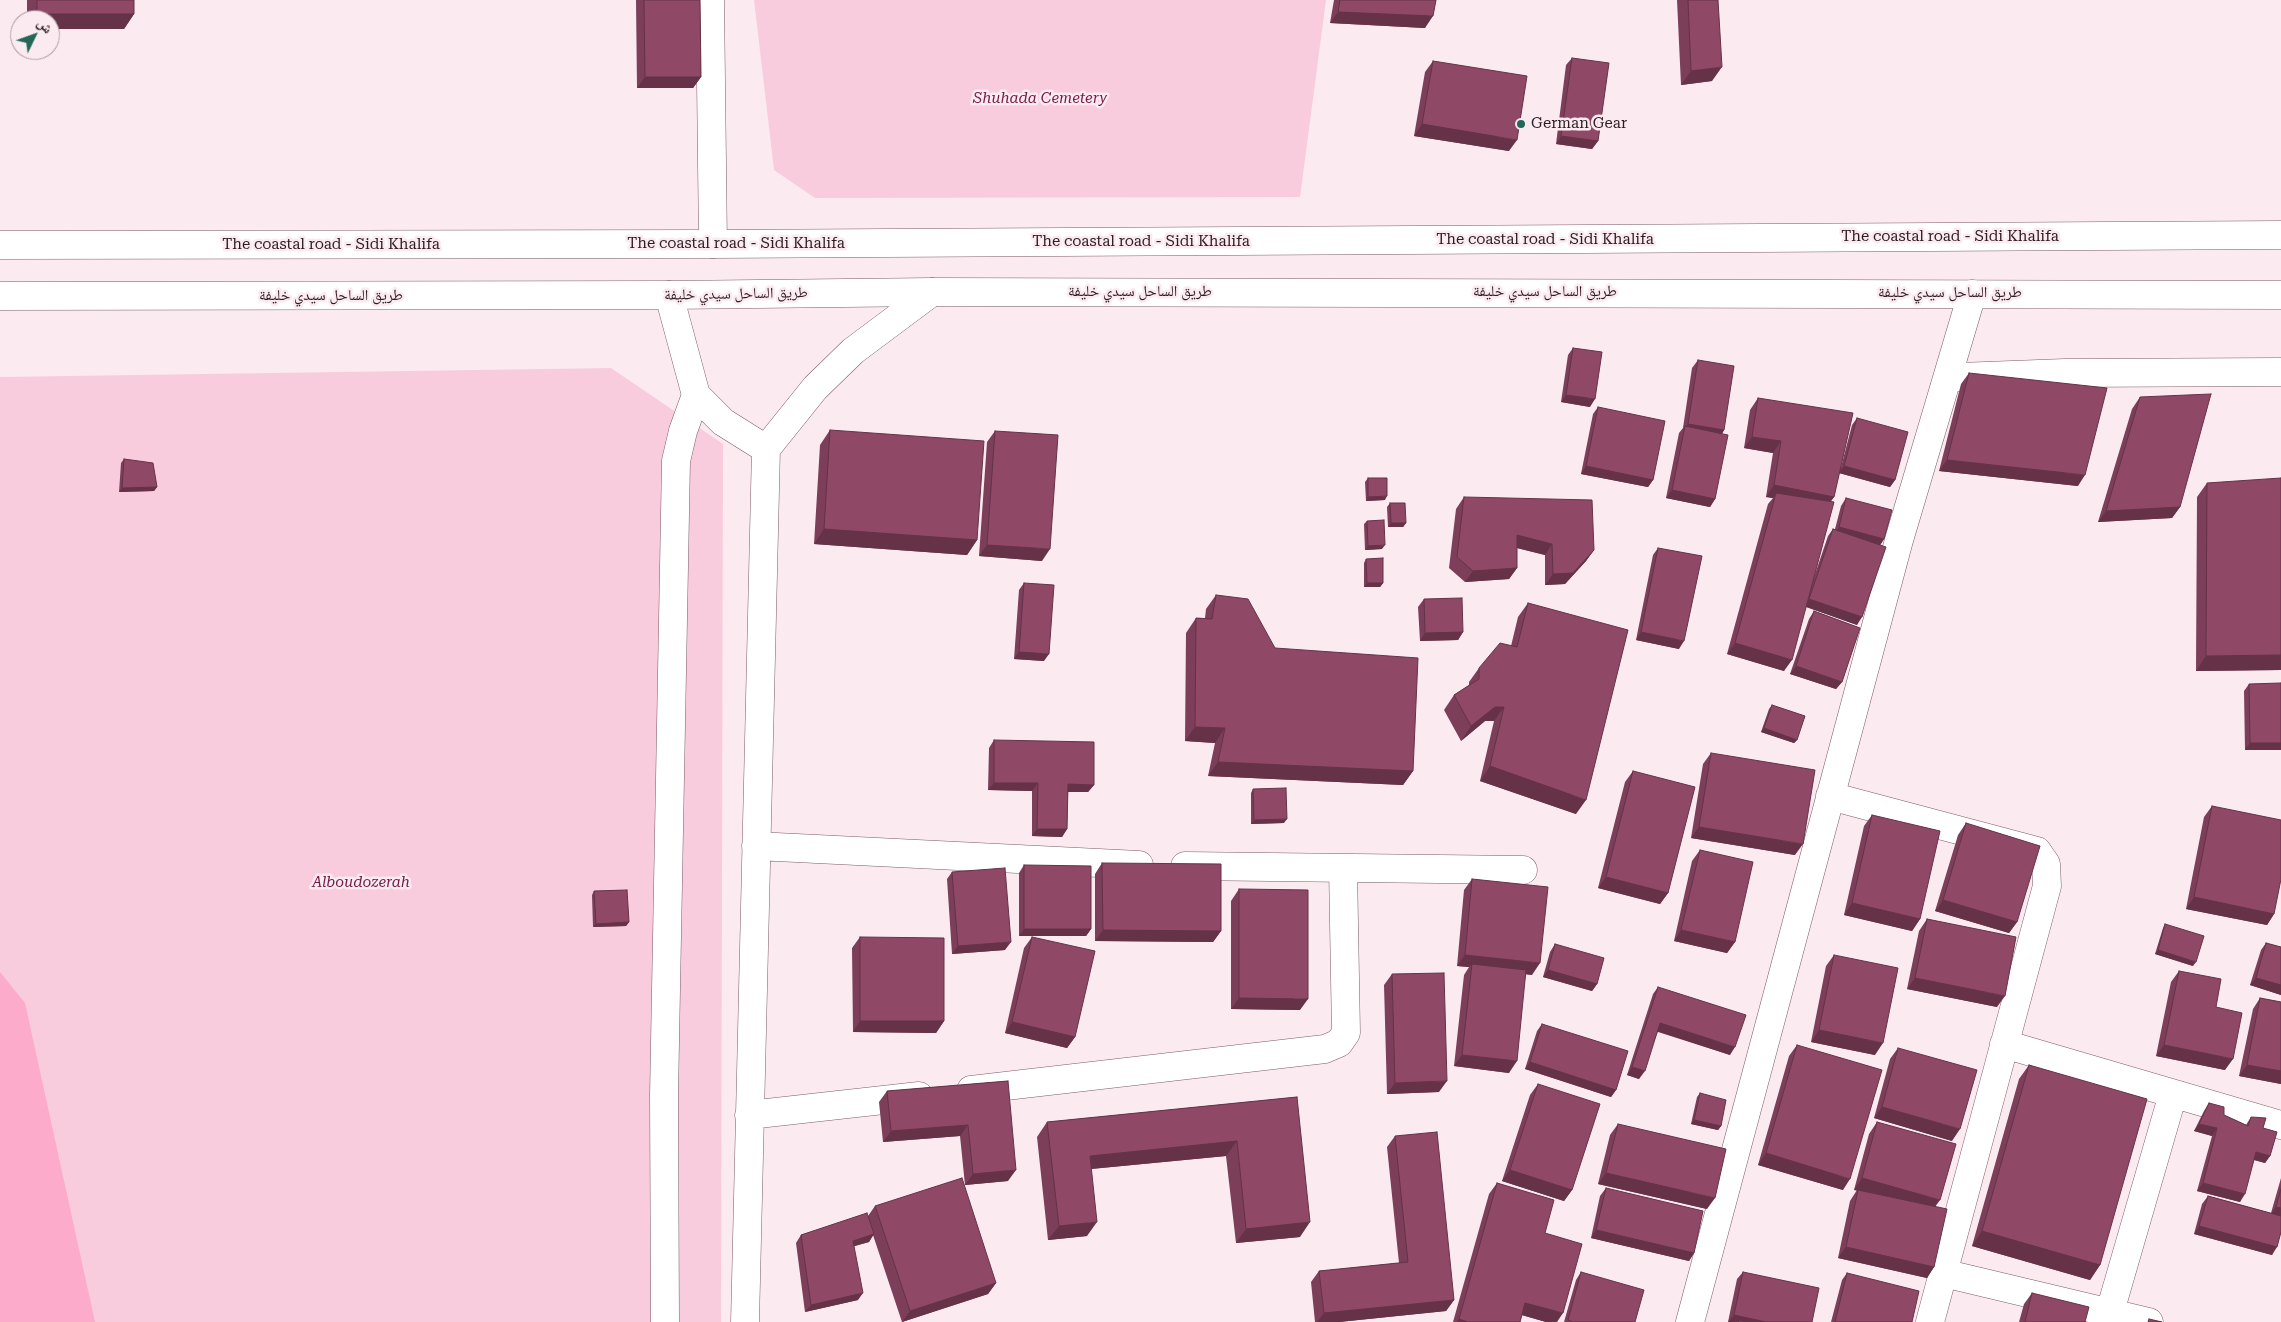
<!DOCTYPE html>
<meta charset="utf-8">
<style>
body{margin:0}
#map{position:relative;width:2281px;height:1322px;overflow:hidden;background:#fbebf1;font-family:"Roboto Serif","Noto Naskh Arabic",serif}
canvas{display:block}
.north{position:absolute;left:10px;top:10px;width:50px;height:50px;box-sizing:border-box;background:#fbebf1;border:1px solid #a8999e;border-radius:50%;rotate:48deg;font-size:14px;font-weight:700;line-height:20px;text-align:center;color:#2b1d22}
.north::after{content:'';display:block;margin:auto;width:18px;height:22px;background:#256757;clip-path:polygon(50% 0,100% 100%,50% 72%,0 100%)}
</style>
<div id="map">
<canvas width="2281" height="1322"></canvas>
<div class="north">ش</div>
</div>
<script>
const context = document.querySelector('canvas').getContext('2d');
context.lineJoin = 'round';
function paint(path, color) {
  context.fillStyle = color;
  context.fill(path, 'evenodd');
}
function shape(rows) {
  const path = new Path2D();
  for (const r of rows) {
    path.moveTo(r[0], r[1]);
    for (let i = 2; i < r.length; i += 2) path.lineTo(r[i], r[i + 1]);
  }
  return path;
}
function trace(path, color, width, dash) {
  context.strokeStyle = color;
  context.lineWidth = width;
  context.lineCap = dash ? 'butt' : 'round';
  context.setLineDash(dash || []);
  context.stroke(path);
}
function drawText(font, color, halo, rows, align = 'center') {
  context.font = font + ' "Roboto Serif","Noto Naskh Arabic",serif';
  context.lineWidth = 5;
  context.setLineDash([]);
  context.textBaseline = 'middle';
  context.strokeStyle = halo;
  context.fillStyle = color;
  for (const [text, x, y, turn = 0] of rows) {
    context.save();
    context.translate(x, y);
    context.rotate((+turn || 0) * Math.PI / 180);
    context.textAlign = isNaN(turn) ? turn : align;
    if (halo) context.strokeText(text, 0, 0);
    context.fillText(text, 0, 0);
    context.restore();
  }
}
paint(shape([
 [754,0,1326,0,1300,197,815,198,774,170],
 [611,368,723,444,721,1322,0,1322,0,377]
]), '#f9ccdd');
paint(shape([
 [0,972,25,1003,95,1322,0,1322]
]), '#fcabcb');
const minor = shape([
 [710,0,713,244],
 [669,295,696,395,723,422,766,449],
 [1959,377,2065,373,2281,372],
 [1830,796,2037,851,2046,864,2047,886,1930,1322],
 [756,846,1139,865],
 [1185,866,1523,870],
 [2004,1044,2281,1125],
 [971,1090,1325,1049,1339,1043,1346,1033,1343,868],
 [749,1115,919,1096],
 [1943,1273,2149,1322],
 [665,1322,664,1095,676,461,683,431,696,395],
 [745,1322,766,449,815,388,853,351,932,292],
 [1690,1322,1899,540,1972,294],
 [2107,1322,2173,1094]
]);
const highway = shape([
 [0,245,713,244,2281,235],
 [0,296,669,295,932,292,2281,295]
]);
trace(minor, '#7d5b68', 29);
trace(highway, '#7d5b68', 29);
trace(minor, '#fff', 28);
trace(highway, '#fff', 28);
paint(shape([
 [27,0,134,0,134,14,124,29,50,29,50,20,27,20],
 [636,0,700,0,701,77,693,88,637,88],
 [1334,0,1436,0,1425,28,1330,23],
 [1677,0,1718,0,1712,81,1681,85],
 [1572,58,1598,141,1592,149,1556,144,1566,65],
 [1433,61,1509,151,1414,136,1425,72],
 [1573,348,1590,407,1561,402,1568,355],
 [1698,360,1724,430,1722,434,1715,499,1710,507,1666,498,1679,433,1683,428,1692,368],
 [1969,373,2078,486,1939,471,1961,384],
 [2140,397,2180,507,2172,518,2098,522,2132,409],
 [1758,398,1841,467,1852,425,1857,418,1895,480,1890,487,1839,473,1834,497,1830,502,1813,580,1828,536,1833,529,1835,529,1841,506,1846,498,1884,539,1880,545,1857,625,1806,607,1784,671,1727,654,1768,504,1773,498,1766,497,1773,453,1744,448,1750,410],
 [1598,407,1653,480,1648,487,1581,474,1593,414],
 [830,430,977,540,967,555,814,544,820,445],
 [995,431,1042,561,979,556,987,442],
 [124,459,157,487,154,491,119,492,121,463],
 [1368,478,1385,500,1366,501,1365,482],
 [2207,483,2281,670,2196,671,2197,497],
 [1464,497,1594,550,1586,561,1565,584,1545,585,1545,555,1517,548,1517,568,1509,579,1465,582,1449,568,1456,509],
 [1390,503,1406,523,1403,527,1388,527,1387,507],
 [1367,521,1382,549,1365,550,1364,524],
 [1658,548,1679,649,1636,640,1653,555],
 [1366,559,1383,583,1380,587,1364,587,1364,563],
 [1024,583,1044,661,1014,659,1019,590],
 [1216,595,1413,771,1403,785,1208,776,1215,743,1185,741,1186,633,1196,618,1205,618,1206,609],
 [1424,599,1463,632,1458,640,1420,641,1418,607],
 [1528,603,1576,814,1480,781,1494,721,1485,721,1461,741,1444,710,1454,695,1469,685,1469,682,1479,668,1511,646,1518,617],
 [1814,611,1842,682,1836,689,1790,674,1809,619],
 [2249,684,2281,750,2245,750,2244,691],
 [1772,705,1797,740,1794,743,1761,732,1769,709],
 [994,740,1094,785,1088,792,1068,792,1067,829,1062,837,1032,836,1032,791,988,790,989,748],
 [1711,753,1795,855,1691,838,1703,764],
 [1633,771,1668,893,1660,904,1598,888,1625,782],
 [1253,789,1284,823,1251,824,1251,793],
 [2212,806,2274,914,2267,925,2186,909,2204,817],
 [1872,815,1920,919,1912,931,1844,915,1864,826],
 [1966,823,2017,922,2009,933,1935,911,1958,835],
 [1700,850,1735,942,1727,953,1674,941,1692,861],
 [1102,863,1221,931,1213,942,1095,941,1095,874],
 [1024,865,1091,929,1086,936,1019,936,1019,873],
 [952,872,1005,950,952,954,947,879],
 [1472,879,1532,975,1526,974,1509,1073,1454,1066,1464,975,1469,967,1457,966,1464,890],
 [1239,889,1300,1010,1231,1009,1231,901],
 [594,891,629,922,626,926,593,927,592,895],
 [1927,919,1997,1007,1907,989,1919,931],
 [2165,924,2193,966,2155,954,2163,928],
 [860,937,944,1021,936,1033,853,1032,852,948],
 [1032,937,1075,1037,1067,1048,1005,1033,1024,948],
 [2266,943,2281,947,2281,995,2250,985,2261,950],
 [1555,944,1597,984,1592,991,1543,977,1550,952],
 [1834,955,1875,1055,1811,1042,1826,966],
 [2179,971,2216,1007,2225,1070,2156,1056,2171,982],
 [1392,974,1439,1092,1387,1094,1384,985],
 [1658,987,1730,1055,1658,1031,1639,1079,1627,1075,1653,994],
 [2260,998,2281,1002,2281,1084,2239,1076,2253,1009],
 [1542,1024,1616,1090,1611,1097,1525,1069,1537,1031],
 [1797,1045,1843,1190,1758,1165,1789,1056],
 [1898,1048,1952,1141,1874,1118,1890,1059],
 [2029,1065,2100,1265,2090,1280,1972,1246,2019,1079],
 [1008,1081,1008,1181,965,1185,960,1136,883,1142,879,1102,887,1091],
 [1538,1084,1572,1190,1564,1201,1502,1181,1530,1095],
 [1700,1093,1721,1126,1718,1130,1691,1124,1697,1097],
 [1297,1097,1300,1237,1236,1243,1226,1156,1091,1169,1087,1236,1048,1240,1037,1137,1047,1122],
 [2209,1103,2224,1115,2246,1125,2251,1117,2263,1128,2270,1156,2265,1163,2254,1160,2240,1202,2197,1191,2212,1136,2194,1131,2204,1111],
 [1877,1122,1936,1207,1934,1267,1927,1278,1838,1258,1850,1201,1857,1190,1854,1190,1869,1134],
 [1618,1124,1707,1209,1598,1184,1610,1135],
 [1395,1136,1454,1300,1446,1311,1339,1322,1315,1322,1311,1282,1319,1271,1399,1263,1387,1147],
 [2281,1178,2281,1232,2272,1255,2194,1234,2202,1204,2208,1196,2271,1213],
 [1497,1183,1545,1233,1557,1322,1546,1322,1522,1315,1520,1322,1453,1322,1489,1194],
 [1606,1188,1694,1253,1689,1261,1591,1238,1600,1196],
 [875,1206,996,1283,988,1294,902,1322,873,1235,869,1242,854,1246,858,1300,805,1312,796,1243,801,1235,868,1216],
 [1581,1272,1635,1322,1564,1322,1576,1280],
 [1743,1272,1812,1322,1728,1322,1737,1279],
 [1847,1273,1912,1322,1831,1322,1842,1280],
 [2032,1293,2085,1322,2019,1322,2024,1304]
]), '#7c3e59');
paint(shape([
 [1338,12,1433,16,1425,28,1330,23],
 [37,14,134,14,124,29,50,29,50,20,33,20],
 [1722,67,1712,81,1681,85,1691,71],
 [645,77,701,77,693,88,637,88],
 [1422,124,1517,140,1509,151,1414,136],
 [1561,136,1598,141,1592,149,1556,144],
 [1566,395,1595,399,1590,407,1561,402],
 [1688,424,1724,430,1719,438,1684,430],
 [1752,437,1781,441,1773,453,1744,448],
 [1947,460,2085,475,2078,486,1939,471],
 [1586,466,1653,480,1648,487,1581,474],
 [1844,466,1895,480,1890,487,1839,473],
 [1774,485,1834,497,1826,508,1776,493,1773,498,1766,497],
 [157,487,154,491,119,492,122,488],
 [1672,490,1715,499,1710,507,1666,498],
 [1387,496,1385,500,1366,501,1368,497],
 [2180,507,2172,518,2098,522,2106,511],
 [1391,523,1406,523,1403,527,1388,527],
 [1839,527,1884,539,1879,547,1833,535],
 [824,529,977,540,967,555,814,544],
 [1517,535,1552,544,1545,555,1509,546],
 [987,545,1050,549,1042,561,979,556],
 [1385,545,1382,549,1365,550,1368,546],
 [1594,550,1586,561,1565,584,1545,585,1553,574],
 [1517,568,1509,579,1465,582,1473,571],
 [1367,583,1383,583,1380,587,1364,587],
 [1809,599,1862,617,1857,625,1804,606],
 [1463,632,1458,640,1420,641,1425,633],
 [1641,632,1684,641,1679,649,1636,640],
 [1735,643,1792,660,1784,671,1727,654],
 [1019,652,1049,654,1044,661,1014,659],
 [2281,655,2281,670,2196,671,2206,656],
 [1796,666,1842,682,1836,689,1790,674],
 [1495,707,1504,707,1494,721,1485,721,1461,741,1471,726],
 [1195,727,1225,728,1215,743,1185,741],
 [1764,728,1797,740,1794,743,1761,732],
 [2250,743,2281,743,2281,750,2245,750],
 [1218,762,1413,771,1403,785,1208,776],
 [1490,766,1586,800,1576,814,1480,781],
 [994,783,1038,783,1032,791,988,790],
 [1068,784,1094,785,1088,792,1063,792],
 [1287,819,1284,823,1251,824,1254,820],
 [1699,827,1803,844,1795,855,1691,838],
 [1037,829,1067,829,1062,837,1032,836],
 [1606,877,1668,893,1660,904,1598,888],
 [2194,897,2274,914,2267,925,2186,909],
 [1943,900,2017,922,2009,933,1935,911],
 [1852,903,1920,919,1912,931,1844,915],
 [629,922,626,926,593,927,596,924],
 [1024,929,1091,929,1086,936,1019,936],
 [1103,930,1221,931,1213,942,1095,941],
 [1681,930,1735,942,1727,953,1674,941],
 [1011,942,1005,950,952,954,958,946],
 [2158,950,2196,962,2193,966,2155,954],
 [1465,955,1540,963,1532,975,1471,968,1472,964,1469,967,1457,966],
 [1548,970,1597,984,1592,991,1543,977],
 [1915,978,2005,996,1997,1007,1907,989],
 [2256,978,2281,985,2281,995,2250,985],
 [1239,998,1308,999,1300,1010,1231,1009],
 [860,1021,944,1021,936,1033,853,1032],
 [1012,1022,1075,1037,1067,1048,1005,1033],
 [1660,1023,1735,1047,1730,1055,1655,1031],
 [1819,1030,1883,1043,1875,1055,1811,1042],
 [2164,1045,2233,1059,2225,1070,2156,1056],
 [1462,1055,1517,1061,1509,1073,1454,1066],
 [1530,1062,1616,1090,1611,1097,1525,1069],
 [2247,1065,2281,1071,2281,1084,2239,1076],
 [1632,1067,1645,1071,1639,1079,1627,1075],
 [1447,1081,1439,1092,1387,1094,1395,1083],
 [1882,1107,1960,1129,1952,1141,1874,1118],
 [1694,1120,1721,1126,1718,1130,1691,1124],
 [2199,1124,2217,1128,2212,1136,2194,1131],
 [968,1125,960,1136,883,1142,891,1131],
 [1237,1141,1226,1156,1080,1170,1090,1156],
 [2256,1152,2270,1156,2265,1163,2251,1159],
 [1766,1153,1850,1179,1843,1190,1758,1165],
 [1016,1170,1008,1181,965,1185,973,1174],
 [1510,1170,1572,1190,1564,1201,1502,1181],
 [1606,1173,1715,1198,1707,1209,1598,1184],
 [1862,1178,1940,1200,1932,1211,1854,1190],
 [2203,1183,2245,1194,2240,1202,2197,1191],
 [2276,1207,2281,1208,2281,1217,2271,1214],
 [1097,1222,1087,1236,1048,1240,1059,1226],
 [1310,1222,1300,1237,1236,1243,1246,1229],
 [2199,1226,2277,1247,2272,1255,2194,1234],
 [1596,1230,1694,1253,1689,1261,1591,1238],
 [1982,1231,2100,1265,2090,1280,1972,1246],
 [874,1234,869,1242,848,1248,853,1241],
 [1846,1247,1934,1267,1927,1278,1838,1258],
 [996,1283,988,1294,902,1322,910,1311],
 [863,1293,858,1300,805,1312,811,1305],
 [1454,1300,1446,1311,1339,1322,1317,1322,1324,1313],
 [1525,1303,1563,1313,1557,1322,1546,1322,1518,1314],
 [1734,1315,1766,1322,1738,1322,1739,1320,1737,1322,1728,1322],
 [1459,1319,1468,1322,1457,1322]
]), '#653248');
const building = shape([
 [37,0,134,0,134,14,37,14,37,0],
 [644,0,700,0,701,77,645,77,644,0],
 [1340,0,1436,0,1433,16,1338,12,1340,0],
 [1688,0,1718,0,1722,67,1691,71,1688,0],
 [1572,58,1609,63,1598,141,1561,136,1572,58],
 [1433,61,1527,76,1517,140,1422,124,1433,61],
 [1573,348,1602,352,1595,399,1566,395,1573,348],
 [1698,360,1734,366,1724,430,1688,424,1698,360],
 [1969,373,2107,388,2085,475,1947,460,1969,373],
 [2211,394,2180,507,2106,511,2140,397,2211,394],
 [1758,398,1853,413,1834,497,1774,485,1781,441,1752,437,1758,398],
 [1598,407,1665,421,1653,480,1586,466,1598,407],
 [1857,418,1908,432,1895,480,1844,466,1857,418],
 [1685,426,1728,435,1715,499,1672,490,1685,426],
 [830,430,984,441,977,540,824,529,830,430],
 [995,431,1058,435,1050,549,987,545,995,431],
 [124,459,153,463,157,487,122,488,124,459],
 [1368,478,1387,478,1387,496,1368,497,1368,478],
 [2281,478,2281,655,2206,656,2207,483,2281,478],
 [1776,493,1834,502,1792,660,1735,643,1776,493],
 [1464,497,1592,500,1594,550,1573,573,1553,574,1552,544,1517,535,1517,568,1473,571,1457,557,1464,497],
 [1846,498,1892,510,1884,539,1839,527,1846,498],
 [1390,503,1405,503,1406,523,1391,523,1390,503],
 [1384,520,1385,545,1368,546,1367,521,1384,520],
 [1833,529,1886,547,1862,617,1809,599,1833,529],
 [1658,548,1702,556,1684,641,1641,632,1658,548],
 [1383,558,1383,583,1367,583,1366,559,1383,558],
 [1024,583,1054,585,1049,654,1019,652,1024,583],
 [1216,595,1248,599,1275,648,1418,658,1413,771,1218,762,1225,728,1195,727,1196,618,1212,619,1216,595],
 [1462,598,1463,632,1425,633,1424,599,1462,598],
 [1528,603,1628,630,1586,800,1490,766,1504,707,1495,707,1471,726,1454,695,1479,679,1479,668,1500,643,1517,647,1528,603],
 [1814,611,1860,628,1842,682,1796,666,1814,611],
 [2281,683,2281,743,2250,743,2249,684,2281,683],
 [1772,705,1805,716,1797,740,1764,728,1772,705],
 [994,740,1094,742,1094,785,1068,784,1067,829,1037,829,1038,783,994,783,994,740],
 [1711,753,1815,770,1803,844,1699,827,1711,753],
 [1633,771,1695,787,1668,893,1606,877,1633,771],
 [1286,788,1287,819,1254,820,1253,789,1286,788],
 [2212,806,2281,820,2281,879,2274,914,2194,897,2212,806],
 [1872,815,1940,831,1920,919,1852,903,1872,815],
 [1966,823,2040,846,2017,922,1943,900,1966,823],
 [1700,850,1753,862,1735,942,1681,930,1700,850],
 [1102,863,1221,864,1221,931,1103,930,1102,863],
 [1024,865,1091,866,1091,929,1024,929,1024,865],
 [1005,868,1011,942,958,946,952,872,1005,868],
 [1472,879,1548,887,1540,963,1465,955,1472,879],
 [1239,889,1308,890,1308,999,1239,998,1239,889],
 [627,890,629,922,596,924,594,891,627,890],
 [1927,919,2016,937,2005,996,1915,978,1927,919],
 [2165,924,2204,936,2196,962,2158,950,2165,924],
 [860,937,944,938,944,1021,860,1021,860,937],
 [1032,937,1095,951,1075,1037,1012,1022,1032,937],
 [2266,943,2281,947,2281,985,2256,978,2266,943],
 [1555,944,1604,958,1597,984,1548,970,1555,944],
 [1834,955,1898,968,1883,1043,1819,1030,1834,955],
 [1472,964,1526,970,1517,1061,1462,1055,1472,964],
 [2179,971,2221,979,2216,1007,2242,1013,2233,1059,2164,1045,2179,971],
 [1444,973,1447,1081,1395,1083,1392,974,1444,973],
 [1658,987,1746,1015,1735,1047,1660,1023,1645,1071,1632,1067,1658,987],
 [2260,998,2281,1002,2281,1071,2247,1065,2260,998],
 [1542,1024,1628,1051,1616,1090,1530,1062,1542,1024],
 [1797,1045,1882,1070,1850,1179,1766,1153,1797,1045],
 [1898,1048,1977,1070,1960,1129,1882,1107,1898,1048],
 [2029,1065,2147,1099,2100,1265,1982,1231,2029,1065],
 [1008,1081,1016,1170,973,1174,968,1125,891,1131,887,1091,1008,1081],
 [1538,1084,1600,1104,1572,1190,1510,1170,1538,1084],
 [1700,1093,1726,1100,1721,1126,1694,1120,1700,1093],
 [1297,1097,1310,1222,1246,1229,1237,1141,1090,1156,1097,1222,1059,1226,1047,1122,1297,1097],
 [2209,1103,2224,1107,2224,1115,2248,1126,2251,1117,2266,1118,2263,1128,2277,1132,2270,1156,2256,1152,2245,1194,2203,1183,2217,1128,2199,1124,2209,1103],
 [1877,1122,1956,1144,1940,1200,1862,1178,1877,1122],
 [1618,1124,1726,1149,1715,1198,1606,1173,1618,1124],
 [1437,1132,1454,1300,1324,1313,1319,1271,1408,1262,1395,1136,1437,1132],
 [962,1178,996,1283,910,1311,875,1206,962,1178],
 [1497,1183,1554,1200,1545,1233,1582,1244,1563,1313,1525,1303,1520,1322,1468,1322,1459,1319,1497,1183],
 [1606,1188,1703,1211,1694,1253,1596,1230,1606,1188],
 [2281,1189,2281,1208,2276,1207,2281,1189],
 [1858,1190,1947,1209,1934,1267,1846,1247,1858,1190],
 [2208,1196,2281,1216,2281,1232,2277,1247,2199,1226,2208,1196],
 [867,1213,874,1234,853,1241,863,1293,811,1305,801,1235,867,1213],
 [1581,1272,1644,1290,1635,1322,1573,1322,1568,1320,1581,1272],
 [1743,1272,1819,1288,1812,1322,1766,1322,1734,1315,1743,1272],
 [1847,1273,1919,1291,1912,1322,1835,1322,1847,1273],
 [2032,1293,2089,1307,2085,1322,2025,1322,2032,1293],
 [2149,1319,2162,1322,2148,1322,2149,1319],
 [1739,1320,1747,1322,1738,1322,1739,1320]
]);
paint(building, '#904867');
trace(building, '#653248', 1);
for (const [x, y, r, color] of [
 [1521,124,5,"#256757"]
]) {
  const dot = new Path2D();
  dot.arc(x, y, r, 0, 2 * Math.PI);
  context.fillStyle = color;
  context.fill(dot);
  trace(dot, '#fbebf1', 2);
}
drawText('italic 15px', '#761a49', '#fbebf1', [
 ["Shuhada Cemetery",1040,99],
 ["Alboudozerah",361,883]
]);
drawText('15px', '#2b1d22', '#fbebf1', [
 ["German Gear",1531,124]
], 'left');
drawText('15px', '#2b1d22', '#fbebf1', [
 ["The coastal road - Sidi Khalifa",1950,237],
 ["The coastal road - Sidi Khalifa",1545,240],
 ["The coastal road - Sidi Khalifa",1141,242],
 ["The coastal road - Sidi Khalifa",736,244],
 ["The coastal road - Sidi Khalifa",331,245],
 ["طريق الساحل سيدي خليفة",1140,292],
 ["طريق الساحل سيدي خليفة",1545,292],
 ["طريق الساحل سيدي خليفة",1950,293],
 ["طريق الساحل سيدي خليفة",736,294,-1],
 ["طريق الساحل سيدي خليفة",331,296]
]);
</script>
